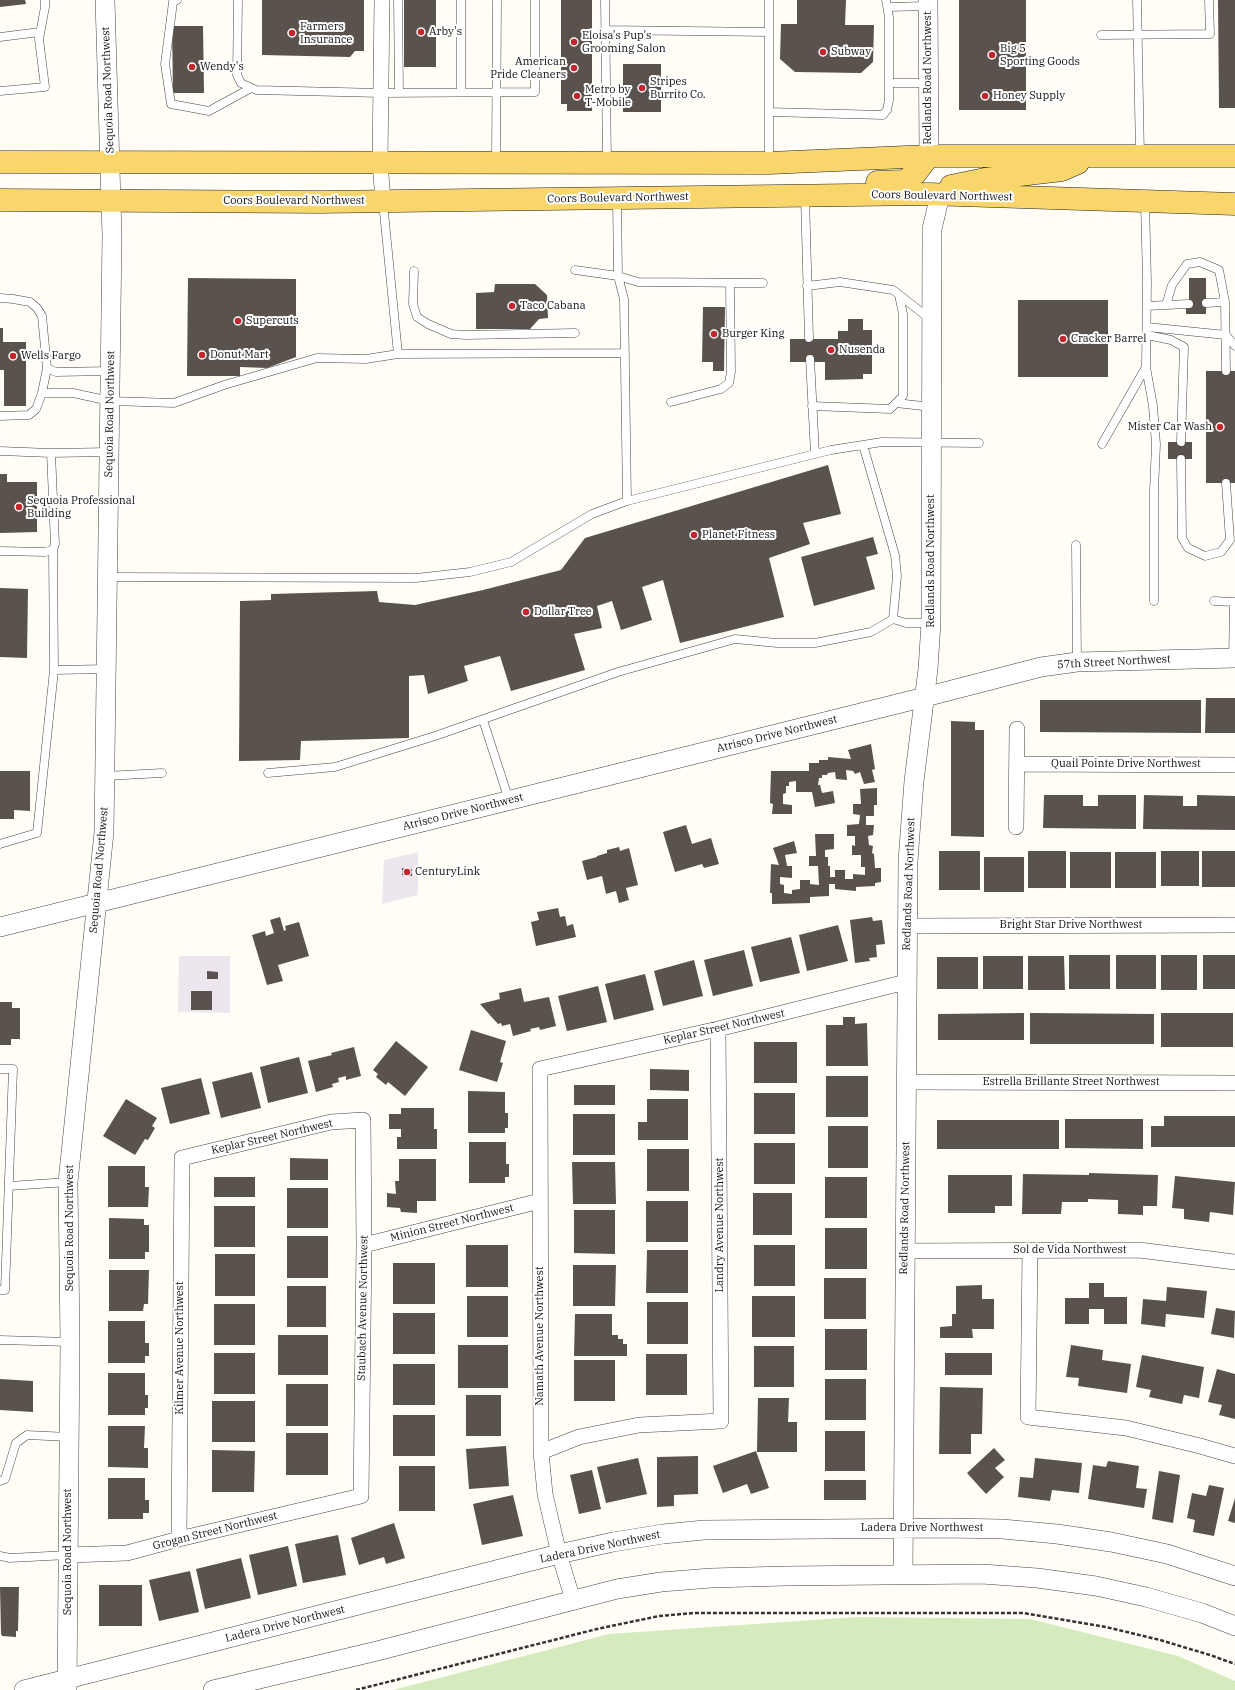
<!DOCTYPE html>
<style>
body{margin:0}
canvas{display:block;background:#fffdf5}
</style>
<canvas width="1235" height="1690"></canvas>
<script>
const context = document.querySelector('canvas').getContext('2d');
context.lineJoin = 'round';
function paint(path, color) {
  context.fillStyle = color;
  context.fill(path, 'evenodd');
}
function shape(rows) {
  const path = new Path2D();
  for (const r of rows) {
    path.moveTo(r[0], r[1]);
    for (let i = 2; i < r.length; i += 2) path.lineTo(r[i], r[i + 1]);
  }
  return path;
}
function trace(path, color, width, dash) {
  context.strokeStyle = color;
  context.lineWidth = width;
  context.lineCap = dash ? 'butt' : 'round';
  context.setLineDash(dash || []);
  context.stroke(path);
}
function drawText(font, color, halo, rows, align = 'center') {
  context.font = font + ' "IBM Plex Serif",serif';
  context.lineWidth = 4;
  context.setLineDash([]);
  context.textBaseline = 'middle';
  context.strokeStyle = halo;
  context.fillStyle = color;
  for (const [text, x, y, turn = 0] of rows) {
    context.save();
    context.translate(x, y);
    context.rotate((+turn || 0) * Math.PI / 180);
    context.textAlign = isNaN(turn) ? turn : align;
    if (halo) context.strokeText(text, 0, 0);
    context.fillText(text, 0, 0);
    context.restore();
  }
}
paint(shape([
 [418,852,418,895,382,904,384,860],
 [179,956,230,956,230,1013,178,1012]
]), '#eee6ef');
paint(shape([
 [857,1617,1030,1619,1178,1656,1235,1681,1235,1690,393,1690,609,1634]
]), '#d5ebbd');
paint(shape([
 [0,0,25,0,26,4,0,7],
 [262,0,364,0,364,51,355,51,350,57,262,55],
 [404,0,436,0,436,67,404,67],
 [561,0,592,0,592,111,567,111,567,104,561,104],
 [797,0,846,0,845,25,874,25,873,62,861,73,795,72,780,59,781,24,797,24],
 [959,0,1026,0,1026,110,959,110],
 [1218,0,1235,0,1235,108,1219,108],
 [172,26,203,26,204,93,173,93],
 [623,64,661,64,661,112,623,112],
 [188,278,296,279,296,357,267,368,240,367,240,376,187,376],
 [1189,278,1206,278,1206,314,1186,314,1186,305,1189,305],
 [495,284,535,284,547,295,548,318,539,319,530,329,476,329,476,293,494,292],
 [1018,300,1108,300,1108,377,1018,377],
 [703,307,725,307,724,371,713,371,713,362,702,362],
 [848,319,863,319,863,330,872,330,872,374,863,374,863,379,825,380,825,362,790,362,790,339,838,339,838,331,848,331],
 [0,328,3,328,3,342,26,342,26,406,4,406,4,370,0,370],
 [1206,371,1235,371,1235,483,1206,483],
 [1168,442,1192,442,1192,459,1168,459],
 [828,465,841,514,803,523,810,544,769,558,784,617,680,643,663,580,642,587,652,620,621,630,612,601,597,606,602,628,574,634,585,670,511,691,500,656,464,666,468,681,428,694,424,675,409,676,409,738,301,741,300,760,239,761,240,601,271,600,271,594,377,591,379,602,415,605,483,590,561,570,585,538],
 [0,474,7,474,7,482,37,482,37,532,0,533],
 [873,537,878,554,866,557,875,589,814,606,801,557],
 [0,588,28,589,27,658,0,657],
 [1206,698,1235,698,1235,733,1205,733],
 [1040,700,1201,700,1201,733,1040,732],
 [951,721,975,722,975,730,984,730,984,837,951,836],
 [871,744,875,769,872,770,875,782,864,784,860,772,855,774,853,771,846,770,847,780,836,779,835,772,828,773,827,775,822,775,822,778,819,778,818,785,820,785,822,793,833,791,835,803,815,807,812,792,796,792,796,781,789,782,789,786,786,786,786,793,783,794,783,804,792,805,792,814,772,814,773,804,770,803,771,771,809,771,809,763,819,763,819,760,828,760,828,757,851,759,848,750],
 [0,771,30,771,30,811,14,810,14,819,0,819],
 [877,788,877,805,874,805,874,816,866,816,866,825,874,825,873,835,868,836,869,845,873,846,872,853,874,854,875,868,881,868,881,882,875,883,875,886,856,887,856,891,835,889,835,884,829,884,829,896,810,897,810,903,772,904,772,893,770,893,771,864,779,865,773,848,794,841,797,853,785,855,787,866,792,866,792,878,780,877,780,884,784,885,784,893,792,894,792,890,800,889,800,880,810,880,810,884,819,885,818,866,809,866,809,856,816,856,815,834,834,834,834,849,825,850,825,857,828,857,828,866,830,866,830,877,835,877,835,870,845,870,845,879,853,879,853,874,865,875,865,867,861,867,861,855,852,855,852,845,855,846,855,836,847,836,847,825,859,824,860,815,853,814,853,804,861,804,860,789],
 [1044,795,1083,795,1083,806,1098,806,1098,795,1136,795,1136,829,1043,828],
 [1144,795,1183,796,1183,806,1197,806,1197,795,1235,796,1235,830,1143,829],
 [686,825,692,844,711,838,719,864,704,868,702,864,675,872,663,832],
 [619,847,620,851,629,848,638,885,626,888,629,900,619,903,616,891,606,894,602,876,587,880,582,861,597,857,597,856,607,853,607,850],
 [939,851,980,851,980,890,939,890],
 [1028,851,1066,851,1066,888,1028,888],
 [1161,851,1199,851,1199,886,1161,886],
 [1202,851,1235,851,1235,887,1202,887],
 [1070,852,1111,852,1111,888,1070,888],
 [1115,852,1156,852,1156,888,1115,888],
 [984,857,1024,857,1024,892,984,892],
 [402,868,412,869,412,876,402,875],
 [558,908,560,917,565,916,567,926,573,924,576,937,536,946,531,922,539,920,537,912],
 [280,917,284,931,286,930,285,926,299,922,309,956,278,965,283,981,267,985,252,935,265,931,266,936,274,933,270,920],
 [872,917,873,921,882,920,885,944,876,945,877,957,869,958,870,961,855,963,850,920],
 [838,925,848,961,807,971,799,935],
 [791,937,800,973,760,982,751,947],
 [744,950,753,986,713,996,704,960],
 [1069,955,1110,955,1110,989,1069,989],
 [1116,955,1156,955,1156,989,1116,989],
 [1161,955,1197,955,1197,990,1161,990],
 [1203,955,1235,955,1235,989,1203,989],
 [983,956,1023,956,1023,989,983,989],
 [1028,956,1064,956,1065,990,1028,990],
 [937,957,978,957,978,989,937,989],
 [694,960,703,996,663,1006,654,971],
 [207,971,218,972,218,979,207,979],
 [645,974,654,1010,614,1020,605,984],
 [598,986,607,1022,567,1031,558,996],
 [521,988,524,1002,549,997,556,1026,540,1030,539,1027,530,1029,531,1031,513,1036,510,1024,502,1026,501,1023,498,1024,480,1004,500,999,499,993],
 [191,991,212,991,212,1010,191,1010],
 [0,1002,12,1002,12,1008,20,1008,20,1039,11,1039,11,1045,0,1045],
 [1024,1013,1024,1040,938,1040,938,1014],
 [1030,1013,1154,1014,1154,1044,1030,1044],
 [1161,1013,1233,1013,1233,1047,1161,1047],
 [843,1017,855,1017,855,1024,867,1023,868,1066,826,1066,826,1025,843,1025],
 [471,1030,506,1041,500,1062,503,1063,497,1082,459,1070],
 [396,1041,428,1067,405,1096,388,1082,386,1085,376,1077,378,1074,373,1070],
 [754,1042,797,1042,797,1083,754,1083],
 [354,1047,361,1076,346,1080,346,1076,338,1078,339,1082,332,1084,333,1087,316,1092,308,1061,332,1055,331,1053],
 [299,1057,308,1093,268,1103,260,1067],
 [650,1069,689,1070,689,1091,650,1090],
 [252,1072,261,1108,221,1118,212,1082],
 [826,1076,868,1076,868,1117,826,1117],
 [201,1078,210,1114,170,1124,161,1088],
 [574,1085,615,1085,615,1105,574,1105],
 [468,1091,505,1092,505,1113,508,1113,508,1128,505,1128,505,1133,468,1133],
 [754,1093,795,1093,795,1134,754,1134],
 [126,1099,157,1118,152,1126,155,1128,148,1140,145,1139,135,1155,103,1136],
 [647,1099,688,1099,688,1140,638,1140,638,1122,647,1122],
 [401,1108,434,1108,434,1129,437,1129,437,1149,397,1149,397,1137,401,1137,401,1129,389,1129,389,1114,401,1114],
 [573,1114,615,1114,615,1155,573,1155],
 [1164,1116,1235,1116,1235,1147,1151,1147,1151,1126,1164,1126],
 [1065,1119,1143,1119,1143,1149,1065,1148],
 [937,1120,1059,1120,1059,1149,937,1149],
 [828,1126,868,1126,868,1168,828,1168],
 [469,1142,506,1142,506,1164,509,1164,509,1177,505,1177,505,1183,469,1183],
 [754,1143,795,1143,795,1184,754,1184],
 [647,1149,689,1149,689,1191,647,1191],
 [290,1158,328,1159,328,1180,290,1180],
 [399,1159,436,1159,436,1201,417,1201,417,1213,401,1212,400,1208,387,1207,387,1193,396,1194,395,1181,399,1181],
 [572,1162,615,1162,616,1204,573,1204],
 [108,1166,145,1166,145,1187,149,1187,148,1207,108,1207],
 [1089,1173,1158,1175,1157,1206,1143,1206,1143,1215,1118,1214,1118,1200,1088,1199,1088,1202,1062,1202,1061,1214,1022,1214,1023,1174,1089,1175],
 [948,1175,1012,1175,1012,1206,995,1206,995,1213,948,1213],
 [1175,1176,1235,1182,1233,1215,1210,1212,1209,1222,1184,1219,1184,1209,1172,1208],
 [214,1177,255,1177,255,1197,214,1197],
 [825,1177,867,1177,867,1218,825,1218],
 [287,1188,328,1188,328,1228,287,1228],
 [753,1193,792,1193,792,1235,753,1235],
 [646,1201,688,1201,688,1242,646,1242],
 [214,1206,255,1206,255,1247,214,1247],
 [574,1210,615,1210,615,1254,574,1253],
 [109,1218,144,1219,144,1225,149,1225,149,1252,145,1252,145,1259,109,1259],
 [825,1228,867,1228,867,1269,825,1269],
 [287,1236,328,1236,328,1278,287,1278],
 [466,1245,508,1245,508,1287,466,1287],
 [754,1245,795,1245,795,1286,754,1286],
 [647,1250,688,1250,688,1293,646,1293],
 [215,1254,255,1254,255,1296,215,1296],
 [393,1263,435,1263,435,1304,393,1304],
 [573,1265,616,1265,615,1306,573,1306],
 [109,1270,149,1270,148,1304,144,1304,143,1311,109,1311],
 [824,1278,866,1278,866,1319,824,1319],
 [1089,1283,1104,1283,1104,1297,1127,1297,1127,1324,1104,1324,1104,1309,1089,1309,1089,1324,1065,1324,1065,1298,1089,1298],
 [982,1285,982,1299,994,1299,994,1329,972,1329,973,1338,940,1338,940,1327,952,1326,952,1314,956,1314,956,1286],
 [287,1286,326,1286,326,1327,287,1327],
 [1167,1287,1207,1291,1204,1318,1166,1314,1165,1327,1141,1324,1143,1299,1166,1301],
 [467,1296,508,1296,508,1337,467,1337],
 [752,1296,795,1296,795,1337,752,1337],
 [647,1302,688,1302,688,1344,647,1344],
 [214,1304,255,1304,255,1345,214,1345],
 [1216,1308,1235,1311,1234,1338,1211,1334],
 [393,1313,435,1313,435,1354,393,1354],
 [575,1314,612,1314,612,1335,618,1335,618,1339,623,1339,623,1344,627,1344,627,1356,574,1356],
 [108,1321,145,1321,145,1343,149,1343,149,1356,145,1356,145,1363,108,1363],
 [825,1329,867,1329,867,1370,825,1370],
 [278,1335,328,1335,328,1375,278,1375],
 [458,1345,508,1345,508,1388,458,1388],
 [1071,1345,1103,1350,1102,1360,1131,1364,1127,1393,1078,1386,1079,1378,1066,1377],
 [754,1346,794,1346,794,1387,754,1387],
 [214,1353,255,1353,255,1394,214,1394],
 [945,1353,992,1353,992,1375,945,1375],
 [646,1354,687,1354,687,1395,646,1395],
 [1142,1355,1204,1367,1199,1398,1184,1395,1182,1404,1149,1397,1151,1390,1136,1387],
 [574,1360,615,1360,615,1401,574,1401],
 [393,1364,435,1364,435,1405,393,1405],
 [1217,1369,1235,1374,1235,1419,1219,1415,1222,1405,1208,1402],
 [108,1373,145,1373,145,1395,148,1395,148,1408,145,1408,145,1415,108,1415],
 [0,1379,33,1381,33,1412,0,1410],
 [825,1379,866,1379,866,1420,825,1420],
 [286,1384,328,1384,328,1426,286,1426],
 [940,1387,983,1388,982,1434,971,1434,971,1454,939,1454],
 [466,1395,501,1395,501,1436,466,1436],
 [758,1398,789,1398,788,1422,797,1422,797,1452,757,1452],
 [212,1401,255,1401,255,1442,212,1442],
 [393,1415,435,1415,435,1456,393,1456],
 [108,1426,145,1426,144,1448,148,1448,148,1468,108,1467],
 [825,1431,865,1431,865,1471,825,1471],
 [286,1433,328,1433,328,1475,286,1475],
 [506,1446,509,1486,469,1489,466,1449],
 [994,1448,1005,1460,995,1468,1004,1477,986,1494,967,1473],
 [212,1450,255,1451,254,1492,212,1492],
 [756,1451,769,1488,751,1494,747,1484,723,1493,713,1466],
 [698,1456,698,1494,674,1495,674,1506,657,1507,657,1457],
 [638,1458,647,1494,606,1503,597,1467],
 [1035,1458,1082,1463,1079,1493,1052,1490,1050,1501,1018,1497,1020,1477,1033,1478],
 [1108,1461,1139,1466,1136,1488,1147,1489,1144,1508,1088,1499,1093,1465,1106,1467],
 [399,1466,435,1466,435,1511,399,1511],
 [592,1470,601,1509,579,1514,570,1475],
 [1159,1471,1180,1475,1173,1523,1152,1519],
 [108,1478,145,1478,145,1500,149,1500,149,1513,143,1513,143,1519,108,1519],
 [824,1480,866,1480,866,1500,824,1500],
 [1209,1485,1224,1488,1214,1536,1193,1532,1195,1520,1187,1518,1192,1493,1206,1496],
 [513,1495,523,1536,482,1545,473,1504],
 [1235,1498,1235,1523,1228,1521],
 [394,1523,405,1558,386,1564,384,1557,359,1565,351,1538],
 [338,1535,346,1575,303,1583,295,1544],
 [288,1546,297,1586,258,1595,249,1555],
 [241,1558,251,1598,205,1609,196,1569],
 [190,1571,199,1612,159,1621,149,1580],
 [99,1585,142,1585,142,1626,99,1626],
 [0,1587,19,1587,18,1631,16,1631,16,1637,2,1636,1,1634]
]), '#5a524d');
const service = shape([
 [177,0,173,2,165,64,171,104,209,111,251,88],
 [238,0,237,75,241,83,256,90,381,93,535,92,535,0],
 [398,0,399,93],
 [461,0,461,92],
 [605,0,607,162],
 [1137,0,1140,155],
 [888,7,928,6],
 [605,30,769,32],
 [1101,35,1210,34,1209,0],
 [0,37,40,32],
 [889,83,929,83],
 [0,91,45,87,39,39,45,7,45,0],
 [769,112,883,115,887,110,889,100,889,17,886,0],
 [496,162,497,0],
 [769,162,769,0],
 [805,197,809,338],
 [617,199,618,276,624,299,627,501],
 [1145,202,1147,281,1146,367,1153,406,1156,444,1154,491,1154,601],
 [575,270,618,276,638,282,763,283],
 [414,271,413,304,417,317,428,324,451,334,466,335,575,333],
 [807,286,840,282,893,290,930,319],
 [0,298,13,299,30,302,37,308,42,316,47,368,42,393,36,409,29,415,0,416],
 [1206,303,1225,302],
 [1166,305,1189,304],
 [1147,306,1166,305,1172,285,1187,264,1200,262,1219,270,1225,302,1226,371],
 [1147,327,1226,335,1235,346],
 [1147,335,1171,340,1184,347,1181,442],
 [398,354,625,353],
 [810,359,815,454],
 [47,368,56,372,110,371],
 [42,393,73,393,110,401,174,403,224,385,317,358,366,359,398,354,383,202],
 [671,402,721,389,729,383,731,372,730,283],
 [896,403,932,407],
 [812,406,890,409,903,396,903,314,899,295],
 [1102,444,1146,367],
 [863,445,895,555,897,576,893,619],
 [0,451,51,453,109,452],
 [1181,459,1182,538,1188,548,1205,556,1221,552,1230,540,1226,483],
 [1076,545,1077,662],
 [0,551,45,552,53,550,55,544,51,453],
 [108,577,416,578,470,572,511,562,592,514,627,501,831,450,882,442,979,443],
 [1214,601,1234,602,1233,658],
 [54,670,107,669],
 [483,720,509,800],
 [268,773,335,767,435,736,618,672,735,639,777,643,815,643,871,632,893,619,906,623,931,623],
 [105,776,162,773],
 [0,844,37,833,54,670,53,550],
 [0,1069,13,1069,5,1290,0,1290],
 [9,1186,68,1182],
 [0,1340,70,1342],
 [0,1481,5,1479,16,1443,27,1435,69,1437],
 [0,1556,10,1558,68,1555]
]);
const minor = shape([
 [382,0,380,162,383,201],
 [1017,764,1235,765],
 [1016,827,1017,729],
 [907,926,1235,925],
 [906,1082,1235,1083],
 [364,1245,540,1201],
 [904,1251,1139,1250,1235,1262],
 [1030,1251,1028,1417,1126,1428,1200,1446,1235,1456],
 [541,1452,579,1437,639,1425,721,1421,718,1029],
 [68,1555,127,1553,179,1539,361,1496,364,1245,363,1120,331,1122,182,1158,179,1539],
 [573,1600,559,1554,545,1494,541,1452,540,1069,718,1029,906,982]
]);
const tertiary = shape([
 [928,0,929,156],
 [0,927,925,697,1041,667,1077,662,1235,658],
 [903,1575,908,861,914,781,928,669,931,623,932,229,940,195],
 [24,1690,559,1554,613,1542,663,1534,704,1530,948,1528,1002,1529,1057,1534,1111,1542,1167,1554,1235,1576],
 [67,1690,70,1342,68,1182,104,832,112,236,105,0],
 [213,1690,377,1651,617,1589,661,1582,711,1578,786,1576,982,1574,1037,1578,1096,1586,1146,1597,1202,1613,1235,1626]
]);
const primary = shape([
 [0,162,769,163,929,156,1235,156],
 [877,182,904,181,915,174,929,156],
 [951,186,985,179,1062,170,1078,163],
 [0,200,320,202,928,194,1235,204]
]);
trace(service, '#444', 9);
trace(minor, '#444', 16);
trace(tertiary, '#444', 20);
trace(primary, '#222', 23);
trace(shape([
 [356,1690,597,1629,659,1616,694,1613,1023,1613,1106,1627,1160,1640,1210,1655,1235,1664]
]), '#333', 2.5, [4, 2]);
trace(service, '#fff', 8);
trace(minor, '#fff', 15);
trace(tertiary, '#fff', 19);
trace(primary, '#f9d66b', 22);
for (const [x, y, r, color] of [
 [421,32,4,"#c4262e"],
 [292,33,4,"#c4262e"],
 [574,42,4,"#c4262e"],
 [823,52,4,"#c4262e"],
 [992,55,4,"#c4262e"],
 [192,67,4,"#c4262e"],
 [574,68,4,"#c4262e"],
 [642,88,4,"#c4262e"],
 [577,96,4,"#c4262e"],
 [985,96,4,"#c4262e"],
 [512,306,4,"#c4262e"],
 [238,321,4,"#c4262e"],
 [714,334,4,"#c4262e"],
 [1063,339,4,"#c4262e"],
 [831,350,4,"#c4262e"],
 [202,355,4,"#c4262e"],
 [13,356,4,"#c4262e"],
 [1220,427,4,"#c4262e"],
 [19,507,4,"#c4262e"],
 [694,535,4,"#c4262e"],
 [526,612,4,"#c4262e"],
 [407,872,4,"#c4262e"]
]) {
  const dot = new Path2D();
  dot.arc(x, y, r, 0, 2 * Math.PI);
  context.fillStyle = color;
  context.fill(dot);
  trace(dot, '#fff', 1.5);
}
drawText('11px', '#111', '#fff', [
 ["Farmers",300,27],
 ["Insurance",300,40],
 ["Arby's",429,32],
 ["Eloisa's Pup's",582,36],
 ["Grooming Salon",582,49],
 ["Big 5",1000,49],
 ["Sporting Goods",1000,62],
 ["Subway",831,52],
 ["American",566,62,"right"],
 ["Pride Cleaners",566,75,"right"],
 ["Wendy's",200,67],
 ["Stripes",650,82],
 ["Burrito Co.",650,95],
 ["Metro by",585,90],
 ["T-Mobile",585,103],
 ["Honey Supply",993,96],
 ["Taco Cabana",520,306],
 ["Supercuts",246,321],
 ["Burger King",722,334],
 ["Cracker Barrel",1071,339],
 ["Nusenda",839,350],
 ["Donut Mart",210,355],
 ["Wells Fargo",21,356],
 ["Mister Car Wash",1212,427,"right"],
 ["Sequoia Professional",27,501],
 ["Building",27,514],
 ["Planet Fitness",702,535],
 ["Dollar Tree",534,612],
 ["CenturyLink",415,872]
], 'left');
drawText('11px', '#111', '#fff', [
 ["Redlands Road Northwest",928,78,-90],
 ["Sequoia Road Northwest",108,90,-92],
 ["Coors Boulevard Northwest",942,196,1],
 ["Coors Boulevard Northwest",618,198,-1],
 ["Coors Boulevard Northwest",294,201],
 ["Sequoia Road Northwest",110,414,-89],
 ["Redlands Road Northwest",931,561,-90],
 ["57th Street Northwest",1114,662,-3],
 ["Atrisco Drive Northwest",777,734,-14],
 ["Quail Pointe Drive Northwest",1126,764],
 ["Atrisco Drive Northwest",463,812,-14],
 ["Sequoia Road Northwest",99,870,-85],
 ["Redlands Road Northwest",909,884,-88],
 ["Bright Star Drive Northwest",1071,925],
 ["Keplar Street Northwest",724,1027,-13],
 ["Estrella Brillante Street Northwest",1071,1082],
 ["Keplar Street Northwest",272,1137,-13],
 ["Redlands Road Northwest",905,1208,-89],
 ["Minion Street Northwest",452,1223,-14],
 ["Landry Avenue Northwest",720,1225,-90],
 ["Sequoia Road Northwest",70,1228,-90],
 ["Sol de Vida Northwest",1070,1250],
 ["Staubach Avenue Northwest",363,1308,-89],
 ["Namath Avenue Northwest",540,1336,-90],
 ["Kilmer Avenue Northwest",180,1348,-90],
 ["Ladera Drive Northwest",922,1528],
 ["Grogan Street Northwest",215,1531,-14],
 ["Ladera Drive Northwest",600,1547,-12],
 ["Sequoia Road Northwest",68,1552,-90],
 ["Ladera Drive Northwest",285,1624,-14]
]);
</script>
